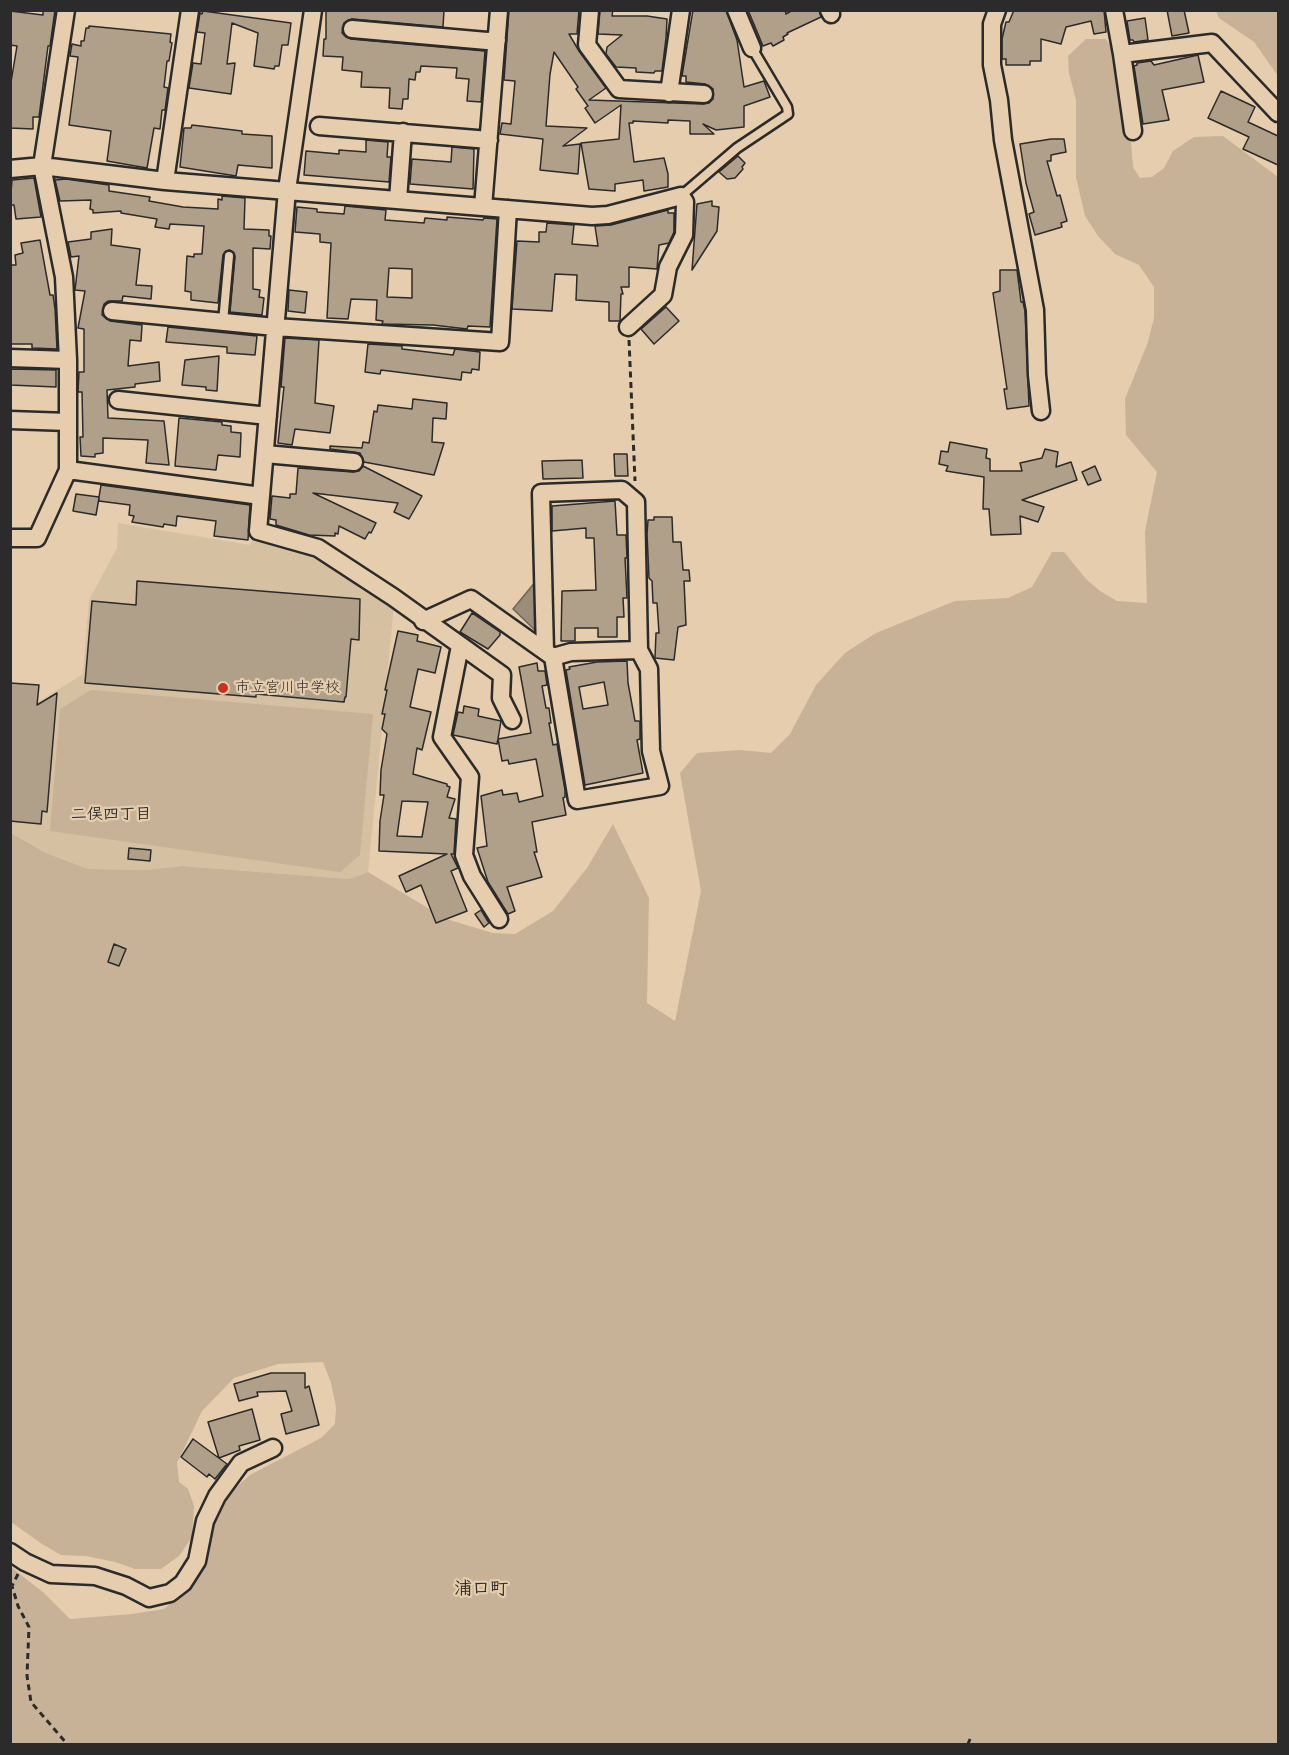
<!DOCTYPE html>
<meta charset="utf-8">
<style>
body{margin:0}
#map{position:relative;width:1289px;height:1755px;overflow:hidden;background:#e5cdad;font-family:"Shantell Sans",sans-serif}
canvas{display:block}
.frame{position:absolute;inset:0;border:12px solid #2b2b2b;pointer-events:none}
</style>
<div id="map">
<canvas width="1289" height="1755"></canvas>
<div class="frame"></div>
</div>
<script>
const context = document.querySelector('canvas').getContext('2d');
context.lineJoin = 'round';
function paint(path, color) {
  context.fillStyle = color;
  context.fill(path, 'evenodd');
}
function shape(rows) {
  const path = new Path2D();
  for (const r of rows) {
    path.moveTo(r[0], r[1]);
    for (let i = 2; i < r.length; i += 2) path.lineTo(r[i], r[i + 1]);
  }
  return path;
}
function trace(path, color, width, dash) {
  context.strokeStyle = color;
  context.lineWidth = width;
  context.lineCap = dash ? 'butt' : 'round';
  context.setLineDash(dash || []);
  context.stroke(path);
}
function drawText(font, color, halo, rows, align = 'center') {
  context.font = font + ' "Shantell Sans","Klee One",sans-serif';
  context.lineWidth = 4.5;
  context.setLineDash([]);
  context.textBaseline = 'middle';
  context.strokeStyle = halo;
  context.fillStyle = color;
  for (const [text, x, y, turn = 0] of rows) {
    context.save();
    context.translate(x, y);
    context.rotate((+turn || 0) * Math.PI / 180);
    context.textAlign = isNaN(turn) ? turn : align;
    if (halo) context.strokeText(text, 0, 0);
    context.fillText(text, 0, 0);
    context.restore();
  }
}
paint(shape([
 [118,523,250,545,253,538,312,556,394,605,368,872,349,879,182,866,145,870,88,869,46,853,11,833,11,702,35,704,83,674,89,600,117,548]
]), '#d5c0a2');
paint(shape([
 [1216,11,1278,11,1278,76,1254,42,1219,18],
 [1086,39,1106,39,1117,57,1129,117,1133,167,1140,178,1152,177,1164,168,1173,151,1194,137,1223,136,1278,177,1278,1744,11,1744,11,1567,44,1593,70,1619,132,1614,164,1609,195,1581,213,1526,231,1492,250,1475,321,1438,335,1424,336,1407,331,1383,323,1362,278,1364,234,1378,202,1411,177,1463,179,1482,188,1489,194,1506,192,1537,179,1556,161,1569,135,1569,115,1562,86,1556,61,1555,42,1544,11,1522,11,833,46,853,88,869,145,870,182,866,349,879,368,872,446,919,493,933,515,934,553,911,587,868,613,824,649,898,647,1003,675,1021,701,891,680,773,697,753,740,750,771,753,790,734,816,685,845,653,876,633,955,601,1008,598,1032,587,1052,552,1064,552,1086,579,1100,591,1117,601,1147,603,1145,531,1157,472,1126,435,1125,399,1148,342,1154,318,1154,287,1139,265,1115,254,1098,236,1085,216,1076,177,1076,100,1069,73,1068,56],
 [91,690,373,714,360,855,340,872,50,831,60,709]
]), '#c7b298');
const water = shape([
 [536,581,537,632,513,609,536,581]
]);
paint(water, '#9b8d7a');
trace(water, '#6e665a', 1.5);
const building = shape([
 [43,10,55,10,50,46,48,46,39,117,33,117,33,129,10,128,10,88,17,46,10,45,10,11,43,15,43,10],
 [326,10,444,10,443,27,352,19,344,23,342,33,346,37,351,39,485,51,481,102,467,101,469,79,456,78,457,68,421,66,420,72,416,72,415,80,409,79,408,99,403,99,402,109,389,108,390,88,361,87,362,72,342,70,343,57,323,56,324,39,326,39,326,10],
 [509,10,579,10,577,34,569,34,579,51,606,88,589,100,703,104,709,103,713,99,713,89,705,84,686,82,686,76,682,76,693,10,726,10,737,40,744,87,764,81,770,97,744,106,744,127,716,130,703,124,714,134,690,134,690,121,668,120,668,123,633,121,633,123,629,123,634,162,664,158,668,174,668,187,644,191,643,180,615,184,615,191,589,189,581,143,619,139,621,105,595,123,585,108,588,106,576,89,578,87,554,52,550,74,546,126,587,128,563,146,580,144,578,174,540,170,543,139,500,134,502,123,511,124,515,81,504,80,509,10],
 [600,10,613,10,612,16,647,16,667,19,666,38,662,71,655,71,654,73,636,72,636,68,616,67,606,54,607,47,622,35,598,34,600,10],
 [748,10,785,10,786,14,793,10,819,10,821,17,787,33,788,34,783,37,784,40,773,46,771,43,763,46,748,10],
 [1014,10,1104,10,1106,32,1094,34,1091,21,1066,27,1061,44,1041,39,1041,61,1030,61,1030,65,1006,65,1006,59,1002,59,1002,39,1006,22,1009,22,1014,10],
 [1167,10,1184,10,1189,33,1172,36,1167,10],
 [203,11,291,23,288,45,282,45,279,66,275,66,274,69,254,66,258,33,232,23,227,64,235,63,231,94,189,88,193,63,201,64,205,33,197,32,200,13,202,14,203,11],
 [1145,18,1148,40,1134,42,1133,40,1130,40,1127,21,1145,18],
 [89,26,171,34,170,42,172,43,169,61,167,61,164,87,168,88,165,110,162,110,160,129,154,128,147,168,107,161,111,131,69,125,78,57,70,56,72,44,81,46,81,41,84,41,86,28,89,28,89,26],
 [1198,55,1204,82,1162,90,1169,120,1143,124,1134,66,1137,65,1137,63,1151,61,1154,65,1198,55],
 [1221,91,1255,107,1248,122,1278,136,1278,165,1243,149,1249,137,1208,118,1221,91],
 [192,125,242,131,242,134,272,136,272,168,238,165,236,176,180,167,184,128,191,128,192,125],
 [1051,139,1064,139,1066,152,1051,155,1051,161,1047,161,1057,196,1060,195,1067,221,1061,223,1062,227,1035,235,1029,214,1034,212,1026,183,1020,144,1051,139],
 [366,140,388,142,387,157,391,157,389,182,304,175,306,151,339,154,339,150,366,152,366,140],
 [452,147,474,149,473,189,410,184,412,159,451,162,452,147],
 [738,156,745,163,742,167,743,169,735,178,727,179,719,172,738,156],
 [34,178,41,217,16,219,14,205,10,205,12,180,34,178],
 [66,179,109,185,109,191,150,197,149,201,183,207,218,209,218,199,222,200,222,196,245,198,244,229,269,230,269,236,271,236,270,249,253,248,253,289,260,290,259,297,264,298,262,315,230,312,235,257,234,253,230,250,226,251,223,255,218,303,191,300,191,292,185,291,187,256,194,257,194,254,202,254,204,226,170,224,169,229,155,227,157,219,121,213,121,211,93,213,93,210,90,209,91,200,60,201,55,180,66,179],
 [712,201,712,206,719,207,717,231,692,270,697,204,712,201],
 [345,206,386,210,385,220,424,223,425,218,447,220,447,217,483,220,484,218,497,219,490,327,468,326,467,329,433,325,382,324,383,321,376,320,377,300,351,299,348,319,327,318,331,243,320,242,320,234,295,232,297,207,317,209,317,212,344,214,345,206],
 [389,268,412,269,412,298,387,297,389,268],
 [668,210,668,213,674,213,674,232,669,243,659,245,657,269,629,267,629,287,621,287,623,294,621,294,620,321,609,321,609,302,576,300,577,275,555,274,552,311,512,309,517,241,539,242,539,232,546,232,547,223,574,225,572,244,598,246,595,226,611,225,668,210],
 [112,229,111,245,140,249,136,285,152,286,151,299,123,296,122,301,108,301,104,304,102,315,110,321,142,325,141,341,130,340,128,366,159,362,160,381,135,384,135,387,107,390,108,418,164,421,169,465,146,463,148,440,103,438,103,453,95,454,95,457,81,456,80,437,83,437,82,392,78,392,79,372,84,372,84,329,78,328,85,291,75,290,79,256,71,257,68,242,91,239,91,232,112,229],
 [40,240,50,295,53,295,55,309,57,349,32,348,32,344,10,344,10,265,16,265,15,255,23,253,21,243,40,240],
 [1000,270,1017,270,1021,302,1023,302,1025,311,1029,406,1007,409,1004,389,1007,389,993,293,1000,291,1000,270],
 [289,290,307,292,305,313,288,311,289,290],
 [666,307,679,321,654,344,641,329,666,307],
 [168,327,257,336,255,355,227,353,227,347,166,342,168,327],
 [285,338,319,340,315,403,334,406,330,433,295,429,292,445,278,443,284,387,281,387,285,338],
 [368,344,402,346,402,349,453,355,455,349,480,352,479,370,472,369,471,373,462,372,461,380,381,370,380,374,365,372,368,344],
 [219,356,217,391,206,390,206,387,182,385,185,360,219,356],
 [10,369,56,370,56,387,10,385,10,369],
 [413,399,447,403,446,419,433,418,432,442,444,443,434,475,364,462,360,453,330,449,330,446,362,448,363,442,369,443,374,411,377,412,378,405,412,409,413,399],
 [179,418,222,422,222,425,231,426,231,432,241,433,240,457,218,455,216,470,175,466,179,418],
 [950,442,987,449,986,458,990,459,990,471,1022,471,1020,463,1042,458,1045,449,1058,452,1056,467,1071,462,1077,480,1022,500,1044,507,1038,522,1020,516,1021,534,991,535,989,509,983,509,984,477,946,471,948,466,939,464,941,451,948,452,950,442],
 [614,454,627,454,628,476,615,476,614,454],
 [582,460,583,478,543,479,542,461,582,460],
 [363,466,422,496,409,519,394,512,398,503,313,493,376,523,371,533,369,532,365,539,339,526,338,534,335,533,335,536,309,535,276,525,276,520,270,519,272,496,290,498,290,494,296,494,298,468,353,472,359,471,363,466],
 [1095,466,1101,480,1088,485,1082,472,1095,466],
 [101,485,250,505,248,540,214,536,216,521,177,516,176,526,164,524,163,527,132,522,134,516,129,515,130,505,99,501,99,498,96,515,73,511,76,494,99,497,101,485],
 [615,501,617,535,626,535,627,558,625,558,627,598,623,598,624,617,617,617,617,637,598,637,598,628,575,628,575,641,561,641,562,591,596,590,594,538,586,538,586,528,552,531,552,506,615,501],
 [654,517,672,517,673,542,681,542,683,570,689,570,690,581,684,581,686,625,678,627,674,660,655,658,656,633,659,633,657,603,653,603,652,581,649,578,647,534,648,520,654,520,654,517],
 [137,581,360,599,359,640,351,639,346,697,345,697,344,702,256,694,256,697,85,683,92,601,136,605,137,581],
 [472,613,500,632,500,635,488,649,460,632,472,613],
 [398,631,418,635,417,641,441,647,435,673,418,669,410,707,431,712,422,750,417,748,413,774,447,784,447,786,450,787,447,797,455,799,449,818,456,819,454,854,451,854,458,868,451,871,467,911,436,923,421,885,406,892,399,876,447,854,379,851,380,821,384,795,380,795,381,770,387,734,382,729,385,714,382,714,387,690,385,690,398,631],
 [402,801,428,802,422,837,397,836,402,801],
 [627,661,628,683,635,721,639,721,640,722,640,739,637,740,643,773,585,785,566,670,570,669,569,667,597,662,627,661],
 [604,682,608,705,583,709,579,687,604,682],
 [537,663,538,671,545,671,547,685,542,686,546,708,549,708,551,723,549,723,553,745,557,744,565,790,565,797,563,798,566,815,532,822,537,852,534,852,542,877,507,887,515,911,508,914,488,882,477,848,487,846,481,796,502,790,503,795,517,793,519,802,543,796,536,759,509,764,508,760,502,761,498,739,497,744,453,735,458,712,463,713,464,706,479,709,478,716,501,721,498,739,531,733,519,667,537,663],
 [10,683,39,685,37,705,57,693,47,812,42,811,41,824,10,821,10,683],
 [129,848,151,850,150,861,128,859,129,848],
 [481,910,489,923,484,927,475,914,481,910],
 [114,944,126,949,119,966,108,962,114,944],
 [271,1373,305,1373,305,1388,309,1386,319,1425,286,1434,281,1414,292,1411,286,1391,257,1392,258,1396,239,1401,234,1384,271,1373],
 [252,1409,260,1440,239,1446,240,1450,219,1458,208,1422,252,1409],
 [193,1439,227,1464,215,1479,209,1474,207,1477,181,1457,193,1439]
]);
paint(building, '#b1a089');
trace(building, '#2b2b2b', 1.5);
const lane = shape([
 [681,196,737,148,788,114,787,107,752,48],
 [223,322,229,256]
]);
const street = shape([
 [313,10,287,190,258,531,318,548,393,597,502,675,501,698,512,720],
 [590,10,587,45,619,89,704,94],
 [736,10,752,48],
 [829,10,831,14],
 [997,10,992,24,992,65,999,100,1003,140,1035,310,1037,375,1041,411],
 [1114,10,1122,54,1212,43,1278,113],
 [352,29,487,41,497,40],
 [1122,54,1133,131],
 [669,93,681,10],
 [319,126,489,140],
 [10,169,42,166,165,181,592,216,608,215,681,196,685,202,684,235,668,267,663,295,628,327],
 [165,181,190,10],
 [398,200,403,132],
 [483,207,499,10],
 [112,311,275,327,500,342,508,209],
 [10,358,68,360],
 [118,400,268,416],
 [10,420,68,422],
 [265,454,354,462],
 [68,470,261,496],
 [10,538,37,538,68,470,68,360,64,277,42,166,66,10],
 [423,621,471,599,553,657,577,800,660,786,651,751,649,669,639,650,571,652,553,657],
 [460,646,442,737,470,777,464,855,472,876,499,919],
 [545,651,541,493,622,490,636,502,639,650],
 [10,1552,25,1562,51,1574,95,1576,126,1586,149,1598,170,1593,183,1583,197,1561,205,1521,217,1496,241,1463,273,1448]
]);
trace(lane, '#2b2b2b', 13);
trace(street, '#2b2b2b', 21);
trace(shape([
 [629,340,635,481],
 [18,1574,12,1586,18,1606,29,1627,27,1676,31,1702,67,1744],
 [968,1744,970,1739]
]), '#2b2b2b', 3, [6, 4.5]);
trace(lane, '#e5cdad', 8);
trace(street, '#e5cdad', 16);
for (const [x, y, r, color] of [
 [223,688,6,"#c8321e"]
]) {
  const dot = new Path2D();
  dot.arc(x, y, r, 0, 2 * Math.PI);
  context.fillStyle = color;
  context.fill(dot);
  trace(dot, '#e5cdad', 2);
}
drawText('15px', '#2b2b2b', '#e5cdad', [
 ["市立宮川中学校",235,688]
], 'left');
drawText('bold 16px', '#2b2b2b', '#e5cdad', [
 ["二俣四丁目",111,815]
]);
drawText('bold 18px', '#2b2b2b', '#e5cdad', [
 ["浦口町",481,1589]
]);
</script>
